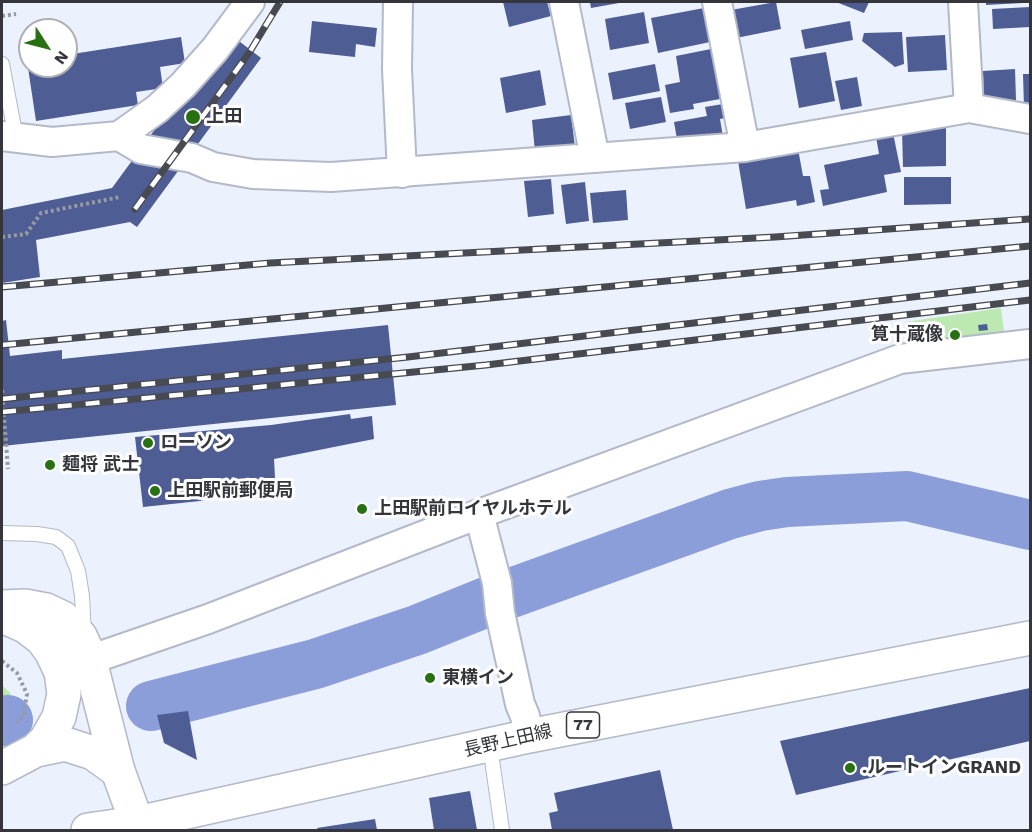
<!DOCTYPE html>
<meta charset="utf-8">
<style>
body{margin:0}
#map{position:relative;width:1032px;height:832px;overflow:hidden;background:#ecf1fe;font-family:"Work Sans",sans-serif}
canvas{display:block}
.frame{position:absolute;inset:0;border:3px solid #34363c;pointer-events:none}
.north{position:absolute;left:18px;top:18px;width:60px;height:60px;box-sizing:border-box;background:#fff;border:2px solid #aeafb1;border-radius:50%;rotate:126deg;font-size:16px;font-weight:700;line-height:24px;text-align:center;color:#34363c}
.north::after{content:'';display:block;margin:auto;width:21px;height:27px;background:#287113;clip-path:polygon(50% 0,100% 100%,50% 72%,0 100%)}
</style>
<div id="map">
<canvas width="1032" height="832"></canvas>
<div class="frame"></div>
<div class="north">N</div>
</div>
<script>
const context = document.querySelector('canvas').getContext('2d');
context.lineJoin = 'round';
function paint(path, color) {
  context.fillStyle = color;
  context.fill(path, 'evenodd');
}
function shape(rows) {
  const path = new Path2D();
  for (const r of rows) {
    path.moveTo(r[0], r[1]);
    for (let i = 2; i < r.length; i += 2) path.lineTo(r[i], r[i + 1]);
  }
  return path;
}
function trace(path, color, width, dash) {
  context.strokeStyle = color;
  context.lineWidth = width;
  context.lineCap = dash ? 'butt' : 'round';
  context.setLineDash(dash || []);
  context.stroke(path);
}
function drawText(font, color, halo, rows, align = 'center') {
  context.font = font + ' "Work Sans","Noto Sans JP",sans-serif';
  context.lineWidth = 6;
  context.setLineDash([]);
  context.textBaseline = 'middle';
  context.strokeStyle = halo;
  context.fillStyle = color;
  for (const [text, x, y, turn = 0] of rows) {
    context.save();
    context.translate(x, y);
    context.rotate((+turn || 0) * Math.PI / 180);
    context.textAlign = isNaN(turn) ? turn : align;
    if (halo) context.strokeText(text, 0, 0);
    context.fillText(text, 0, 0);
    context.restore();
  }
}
paint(shape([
 [1001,308,1004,332,908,346,905,322],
 [2,685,11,694,11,714,2,734]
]), '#bbe9b1');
trace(shape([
 [151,706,315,664,417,630,489,601,730,514,760,506,787,502,907,496,1030,525],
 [2,721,8,720]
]), '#8b9ed9', 50);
paint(shape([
 [503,2,547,2,551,16,509,27],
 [590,2,619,2,619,3,591,8],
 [776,2,781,29,736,38,731,10],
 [836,2,869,2,864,13],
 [986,2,1023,2,1023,3,986,5],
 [1030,7,1030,27,993,29,992,9],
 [704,8,710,42,658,53,651,18],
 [644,12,649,43,610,50,605,19],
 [312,21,377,28,375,47,356,44,355,57,309,52],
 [850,21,853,40,805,49,801,30],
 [902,32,904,64,895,67,862,41,864,33],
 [945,35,947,70,908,72,906,37],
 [181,37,185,63,160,67,163,88,136,92,138,105,36,121,27,61,30,60,30,66,66,66,66,55],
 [235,38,261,58,137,227,130,222,36,240,40,277,2,283,2,210,112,188,161,121],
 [711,49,720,99,693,104,694,109,670,113,665,85,680,82,676,56],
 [826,52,835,101,799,108,790,58],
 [655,64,660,91,613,100,608,73],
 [1015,69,1016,100,984,102,983,71],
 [540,70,546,105,506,113,500,78],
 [1023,74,1030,74,1030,107,1024,107],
 [857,77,862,106,841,110,835,81],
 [661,97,666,122,630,129,625,103],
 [723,104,725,118,720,119,723,137,678,145,674,122,707,116,705,107],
 [571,115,575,147,535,152,532,120],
 [946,128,946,166,903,167,902,129],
 [893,133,901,172,884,175,887,192,823,206,820,190,829,189,824,165,879,154,876,137],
 [798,149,803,176,810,176,815,202,797,206,796,200,746,209,738,161],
 [904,177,951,177,951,204,904,205],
 [551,179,554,214,528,217,524,181],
 [585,182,589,221,566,224,561,185],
 [626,190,628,220,593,223,590,193],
 [6,320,10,356,62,350,62,359,388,325,396,405,2,446,2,321],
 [987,324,988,330,979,331,978,325],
 [350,414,351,419,372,416,374,439,274,459,275,478,200,501,143,507,135,437,271,425],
 [1030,688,1030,741,796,795,780,741],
 [188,711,197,760,164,743,157,715],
 [660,770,673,830,552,830,549,813,558,811,554,793],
 [470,791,477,830,434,830,429,798],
 [375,819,377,830,318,830,317,828]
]), '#4e5d94');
const service = shape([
 [2,64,16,138],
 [2,533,37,534,56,537,68,546,78,571,82,596,84,634],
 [490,746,502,830]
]);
const minor = shape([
 [398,2,397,69,402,173],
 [564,2,595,158],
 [717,2,745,147],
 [963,2,969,108],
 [2,136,52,142,119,136,157,109,183,85,215,49,250,2],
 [119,136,141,149,192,158,213,167,253,174,331,177,745,147,969,108,1030,119],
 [479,514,497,583,500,613,520,704,525,716,529,736],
 [89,660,208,619,479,514,900,359,1030,344]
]);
const tertiary = shape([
 [2,607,25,606,46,610,63,618,80,636,88,653,118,771],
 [2,616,25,626,42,639,51,651,61,672,64,694,59,717,46,740,36,750],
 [2,768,36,750,65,744,93,753,118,771],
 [88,830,137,823]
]);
const secondary = shape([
 [118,771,137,823]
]);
const primary = shape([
 [139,830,137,823,529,736,1030,638]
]);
trace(service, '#b4b9c9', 16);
trace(minor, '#b4b9c9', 32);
trace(tertiary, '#b4b9c9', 36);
trace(secondary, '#b4b9c9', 36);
trace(primary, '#b4b9c9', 36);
trace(shape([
 [2,16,16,14],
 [2,237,26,234,41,213,120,197],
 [2,390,8,469],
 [2,661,17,673,27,694,24,713,17,723]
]), '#969aa4', 4, [3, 3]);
trace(service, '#fff', 14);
trace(minor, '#fff', 28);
trace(tertiary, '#fff', 33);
trace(secondary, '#fff', 33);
trace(primary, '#fff', 33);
const rail = shape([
 [135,209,249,53,280,2],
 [2,287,270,263,775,237,1030,219],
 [2,345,1030,246],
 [2,399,408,357,1030,283],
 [2,412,486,365,1030,300]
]);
trace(rail, '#484a51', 7);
trace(rail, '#fff', 4.5, [14]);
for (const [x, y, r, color] of [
 [193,117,8,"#287113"],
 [955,335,6,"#287113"],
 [148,443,6,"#287113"],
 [50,465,6,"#287113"],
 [155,491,6,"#287113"],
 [362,509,6,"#287113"],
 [430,678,6,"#287113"],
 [850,768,6,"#287113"]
]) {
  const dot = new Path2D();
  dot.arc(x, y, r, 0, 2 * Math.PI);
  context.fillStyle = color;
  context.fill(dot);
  trace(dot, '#fff', 2);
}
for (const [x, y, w] of [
 [583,725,33]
]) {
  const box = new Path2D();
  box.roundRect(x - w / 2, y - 13, w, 26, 4.5);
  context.fillStyle = '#fff';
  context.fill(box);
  trace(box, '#34363c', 1.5);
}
drawText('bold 16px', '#34363c', null, [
 ["77",583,725]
]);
drawText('bold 18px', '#34363c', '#fff', [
 ["上田",206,117],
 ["筧十蔵像",943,335,"right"],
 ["ローソン",160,443],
 ["麺将 武士",62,465],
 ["上田駅前郵便局",167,491],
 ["上田駅前ロイヤルホテル",374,509],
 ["東横イン",442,678],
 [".ルートインGRAND",862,768]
], 'left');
drawText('18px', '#34363c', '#fff', [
 ["長野上田線",508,741,-13]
]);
</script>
